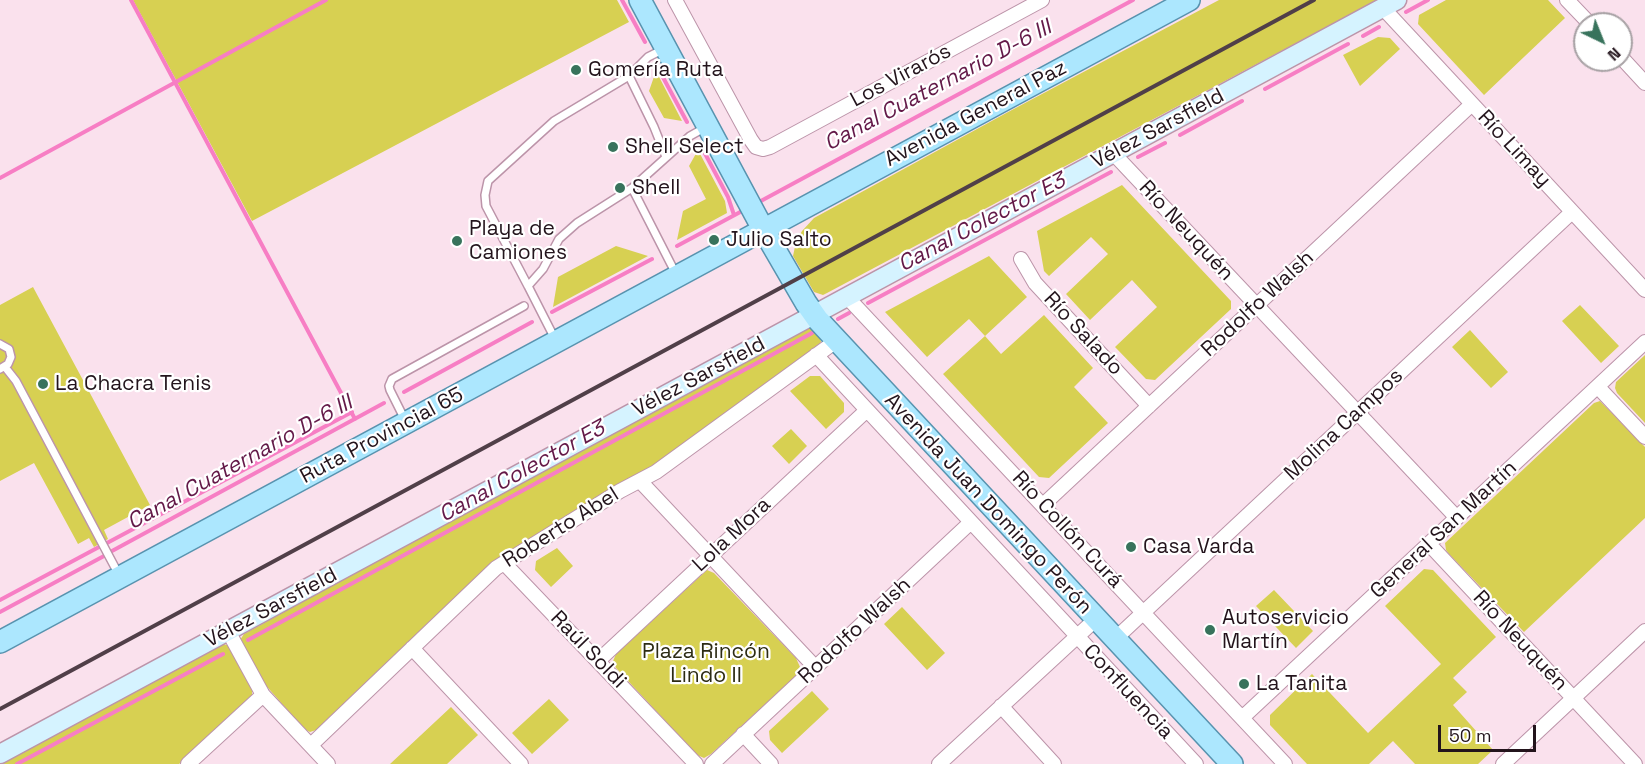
<!DOCTYPE html>
<meta charset="utf-8">
<style>
body{margin:0}
#map{position:relative;width:1645px;height:764px;overflow:hidden;background:#fae1ed;font-family:"Space Grotesk",sans-serif}
canvas{display:block}
.north{position:absolute;left:1573px;top:12px;width:60px;height:60px;box-sizing:border-box;background:#fff;border:2px solid #a7a1a4;border-radius:50%;rotate:137deg;font-size:16px;font-weight:700;line-height:24px;text-align:center;color:#23141c}
.north::after{content:'';display:block;margin:auto;width:21px;height:27px;background:#38735c;clip-path:polygon(50% 0,100% 100%,50% 72%,0 100%)}
.scale{position:absolute;left:1438px;top:725px;width:98px;height:27px;box-sizing:border-box;border:3px solid #23141c;border-top:0;padding-left:8px;font-size:18px;line-height:21px;white-space:nowrap;color:#23141c;-webkit-text-stroke:4px #fff;paint-order:stroke}
</style>
<div id="map">
<canvas width="1645" height="764"></canvas>
<div class="north">N</div>
<div class="scale">50 m</div>
</div>
<script>
const context = document.querySelector('canvas').getContext('2d');
context.lineJoin = 'round';
function paint(path, color) {
  context.fillStyle = color;
  context.fill(path, 'evenodd');
}
function shape(rows) {
  const path = new Path2D();
  for (const r of rows) {
    path.moveTo(r[0], r[1]);
    for (let i = 2; i < r.length; i += 2) path.lineTo(r[i], r[i + 1]);
  }
  return path;
}
function trace(path, color, width, dash) {
  context.strokeStyle = color;
  context.lineWidth = width;
  context.lineCap = dash ? 'butt' : 'round';
  context.setLineDash(dash || []);
  context.stroke(path);
}
function drawText(font, color, halo, rows, align = 'center') {
  context.font = font + ' "Space Grotesk",sans-serif';
  context.lineWidth = 4.5;
  context.setLineDash([]);
  context.textBaseline = 'middle';
  context.strokeStyle = halo;
  context.fillStyle = color;
  for (const [text, x, y, turn = 0] of rows) {
    context.save();
    context.translate(x, y);
    context.rotate((+turn || 0) * Math.PI / 180);
    context.textAlign = isNaN(turn) ? turn : align;
    if (halo) context.strokeText(text, 0, 0);
    context.fillText(text, 0, 0);
    context.restore();
  }
}
paint(shape([
 [133,0,617,0,629,22,252,221],
 [1219,0,1377,0,827,293,823,295,814,292,793,256,796,242,802,231,814,218,1010,111],
 [1446,0,1548,0,1565,18,1484,95,1418,24,1419,15],
 [1378,37,1390,38,1400,49,1360,86,1343,55],
 [656,71,682,121,664,118,649,91],
 [698,150,725,201,727,213,677,240,683,211,706,199,689,166],
 [1122,185,1231,301,1231,309,1155,380,1146,379,1115,347,1157,307,1132,280,1090,320,1066,294,1108,254,1091,237,1049,276,1044,271,1037,231],
 [616,246,648,256,553,307,558,277],
 [989,256,1027,297,985,336,1001,354,1044,315,1093,368,1074,387,1108,423,1049,478,1039,477,943,374,985,336,969,319,927,357,885,312],
 [33,287,150,505,104,530,108,539,94,547,89,538,78,544,34,463,0,481,0,305],
 [1580,305,1619,346,1601,363,1562,321],
 [803,327,811,327,820,337,821,342,817,347,651,468,632,477,491,563,316,730,310,732,304,729,262,681,240,640,244,634],
 [1470,330,1508,372,1491,388,1452,347],
 [1645,355,1645,423,1617,393,1615,388,1616,382],
 [810,376,820,376,844,403,844,412,826,429,790,391],
 [1600,401,1645,447,1645,518,1524,632,1449,554,1446,550,1445,543,1594,403],
 [791,429,807,446,789,464,772,446],
 [557,548,573,566,551,587,535,570,536,561],
 [1424,569,1433,570,1496,637,1453,678,1467,692,1453,705,1493,750,1478,764,1415,764,1393,741,1369,764,1307,764,1270,725,1270,715,1312,674,1368,733,1441,664,1385,606],
 [707,570,714,573,796,658,800,667,796,676,711,754,704,758,697,755,616,668,613,661,616,654],
 [1274,590,1313,631,1296,648,1256,606],
 [902,607,945,653,927,670,884,624],
 [223,644,227,645,230,648,252,688,252,696,179,764,0,764],
 [812,691,829,709,782,753,770,740,769,731],
 [549,699,569,720,532,754,512,733],
 [451,707,478,735,447,764,390,764]
]), '#d7d052');
trace(shape([
 [131,0,355,419],
 [622,0,645,42],
 [1406,12,1428,0],
 [1363,36,1379,27],
 [658,68,687,122],
 [1265,89,1348,44],
 [1180,135,1242,101],
 [701,146,728,197,734,215],
 [1138,157,1165,143],
 [0,178,326,0],
 [759,202,1133,0],
 [677,246,744,210],
 [868,303,1111,172],
 [552,312,652,259],
 [838,319,849,313],
 [404,392,532,322],
 [107,543,352,412],
 [112,551,384,403],
 [0,600,99,547],
 [0,612,104,556],
 [248,640,812,333],
 [17,764,223,654]
]), '#f77ec4', 4);
const lane = shape([
 [664,49,648,57,629,76,554,121,488,181,485,195,486,206,528,286,543,269,559,239,577,223,632,188,690,136,706,127],
 [629,76,654,127,666,157],
 [632,188,676,274],
 [528,286,555,339],
 [0,344,9,349,11,357,8,364,0,369],
 [5,367,16,381,119,575],
 [405,420,390,390,389,386,392,379,524,306]
]);
const street = shape([
 [675,0,751,140,756,147,763,149,770,147,1042,0],
 [1567,0,1590,24],
 [1383,8,1645,290],
 [1621,57,1645,83],
 [1113,153,1457,518],
 [1021,259,1035,283,1149,406],
 [847,297,1285,764],
 [816,355,1196,764],
 [1598,387,1645,437],
 [640,481,815,667],
 [1043,505,1472,104],
 [1429,544,1635,764],
 [504,563,696,764],
 [228,631,263,695,328,764],
 [1115,639,1572,212],
 [412,648,521,764],
 [598,661,867,410],
 [1001,706,1054,764],
 [1242,718,1645,342],
 [743,734,771,764],
 [311,745,496,568,620,491,656,472,836,341],
 [188,764,263,695],
 [712,764,971,522],
 [939,764,1096,619],
 [1503,764,1645,631]
]);
const secondary = shape([
 [0,754,1397,0]
]);
const primary = shape([
 [640,0,763,229,806,303,818,320,1232,764],
 [0,642,1189,0]
]);
trace(lane, '#bc94a9', 10);
trace(street, '#bc94a9', 16);
trace(secondary, '#bc94a9', 21);
trace(primary, '#5893af', 24);
trace(lane, '#fff', 7);
trace(street, '#fff', 14);
trace(secondary, '#d5f3ff', 18);
trace(primary, '#ace7fe', 21);
trace(shape([
 [0,709,1314,0]
]), '#503f48', 4);
for (const [x, y, r, color] of [
 [576,70,6,"#38735c"],
 [613,147,6,"#38735c"],
 [620,188,6,"#38735c"],
 [714,240,6,"#38735c"],
 [457,241,6,"#38735c"],
 [43,384,6,"#38735c"],
 [1131,547,6,"#38735c"],
 [1210,630,6,"#38735c"],
 [1244,684,6,"#38735c"]
]) {
  const dot = new Path2D();
  dot.arc(x, y, r, 0, 2 * Math.PI);
  context.fillStyle = color;
  context.fill(dot);
  trace(dot, '#fff', 2);
}
drawText('21px', '#23141c', '#fff', [
 ["Gomería Ruta",588,70],
 ["Shell Select",625,147],
 ["Shell",632,188],
 ["Playa de",469,229],
 ["Camiones",469,253],
 ["Julio Salto",726,240],
 ["La Chacra Tenis",55,384],
 ["Casa Varda",1143,547],
 ["Autoservicio",1222,618],
 ["Martín",1222,642],
 ["La Tanita",1256,684]
], 'left');
drawText('21px', '#23141c', '#fff', [
 ["Los Virarós",901,76,-28],
 ["Avenida General Paz",976,114,-28],
 ["Vélez Sarsfield",1158,129,-28],
 ["Río Limay",1514,149,47],
 ["Río Neuquén",1186,231,47],
 ["Rodolfo Walsh",1258,304,-43],
 ["Río Salado",1083,334,47],
 ["Vélez Sarsfield",699,377,-28],
 ["Molina Campos",1344,425,-43],
 ["Ruta Provincial 65",382,436,-28],
 ["Avenida Juan Domingo Perón",988,504,47],
 ["Roberto Abel",561,528,-32],
 ["Río Collón Curá",1067,530,47],
 ["General San Martín",1444,530,-43],
 ["Lola Mora",732,535,-43],
 ["Vélez Sarsfield",271,608,-28],
 ["Rodolfo Walsh",855,631,-43],
 ["Río Neuquén",1520,641,47],
 ["Raúl Soldi",588,650,46],
 ["Confluencia",1128,692,47]
]);
drawText('21px', '#2c2b13', '#fff', [
 ["Plaza Rincón",706,652],
 ["Lindo II",706,676]
]);
drawText('italic 22px', '#631948', '#fff', [
 ["Canal Cuaternario D-6 III",938,86,-28],
 ["Canal Colector E3",982,223,-28],
 ["Canal Cuaternario D-6 III",240,463,-29],
 ["Canal Colector E3",522,472,-29]
]);
</script>
